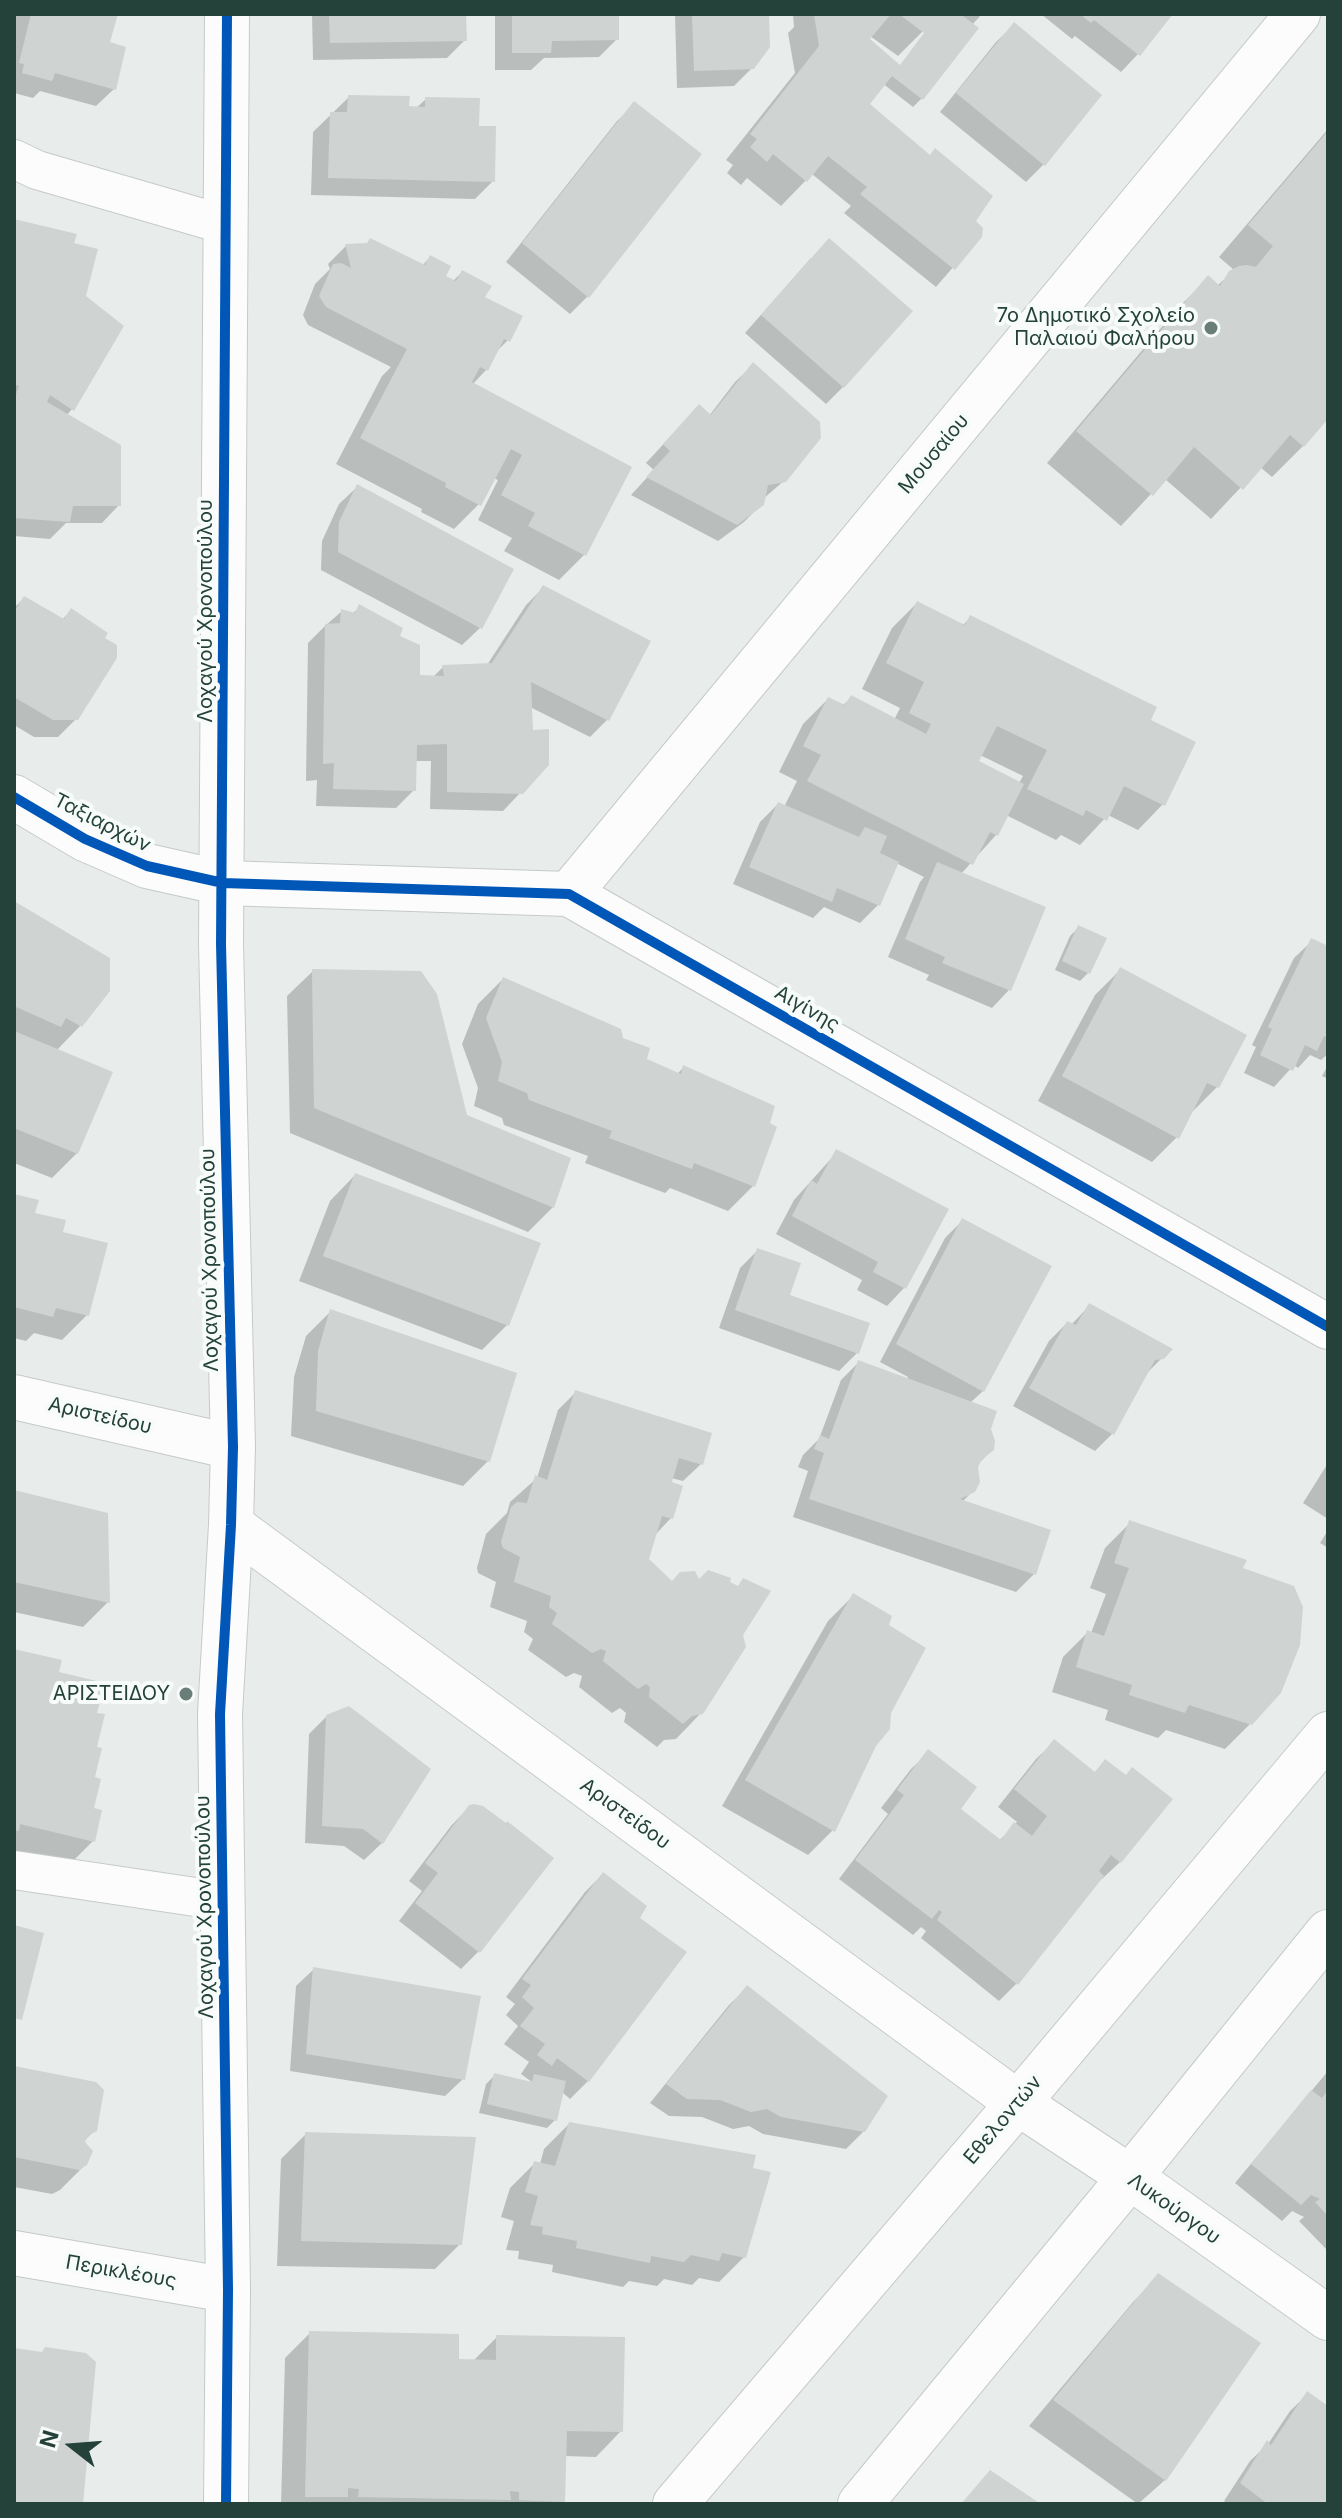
<!DOCTYPE html>
<meta charset="utf-8">
<style>
body{margin:0}
#map{position:relative;width:1342px;height:2518px;overflow:hidden;background:#e8edeb;font-family:Inter,sans-serif}
canvas{display:block}
.frame{position:absolute;inset:0;border:16px solid #24423a;pointer-events:none}
.north{position:absolute;left:32px;top:2406px;width:80px;height:80px;-webkit-text-stroke:6px #f7fbf9;paint-order:stroke;rotate:287deg;font-size:22px;font-weight:700;line-height:32px;text-align:center;color:#24423a}
.north::after{content:'';display:block;margin:auto;width:28px;height:36px;background:#24423a;clip-path:polygon(50% 0,100% 100%,50% 72%,0 100%)}
</style>
<div id="map">
<canvas width="1342" height="2518"></canvas>
<div class="frame"></div>
<div class="north">N</div>
</div>
<script>
const context = document.querySelector('canvas').getContext('2d');
context.lineJoin = 'round';
function paint(path, color) {
  context.fillStyle = color;
  context.fill(path, 'evenodd');
}
function shape(rows) {
  const path = new Path2D();
  for (const r of rows) {
    path.moveTo(r[0], r[1]);
    for (let i = 2; i < r.length; i += 2) path.lineTo(r[i], r[i + 1]);
  }
  return path;
}
function trace(path, color, width, dash) {
  context.strokeStyle = color;
  context.lineWidth = width;
  context.lineCap = dash ? 'butt' : 'round';
  context.setLineDash(dash || []);
  context.stroke(path);
}
function drawText(font, color, halo, rows, align = 'center') {
  context.font = font + ' Inter,sans-serif';
  context.lineWidth = 8;
  context.setLineDash([]);
  context.textBaseline = 'middle';
  context.strokeStyle = halo;
  context.fillStyle = color;
  for (const [text, x, y, turn = 0] of rows) {
    context.save();
    context.translate(x, y);
    context.rotate((+turn || 0) * Math.PI / 180);
    context.textAlign = isNaN(turn) ? turn : align;
    if (halo) context.strokeText(text, 0, 0);
    context.fillText(text, 0, 0);
    context.restore();
  }
}
paint(shape([
 [14,14,116,14,108,43,114,89,96,106,40,91,33,98,14,93],
 [312,14,464,14,465,40,447,58,313,60],
 [495,14,617,14,617,39,599,57,544,58,531,70,495,70],
 [675,14,767,14,752,68,734,86,677,88],
 [793,14,982,14,972,25,922,98,913,107,882,83,858,115,974,222,980,236,936,287,844,213,851,206,812,174,781,206,747,178,741,185,727,173,733,165,726,160,795,73,788,33,794,27],
 [923,31,925,33,899,67,868,39,870,36,898,56],
 [1041,14,1171,14,1138,54,1121,72,1075,36,1072,39],
 [1014,25,1044,164,1026,182,940,112,996,42],
 [349,97,416,108,426,99,477,128,493,181,475,199,311,195,313,132],
 [635,104,588,296,570,314,506,262,617,121],
 [1328,129,1328,416,1303,446,1272,477,1260,467,1211,519,1165,479,1121,526,1047,463,1177,309,1208,278,1217,286,1234,270,1219,257],
 [14,221,72,244,84,297,72,409,66,416,119,505,102,523,66,523,50,539,14,536],
 [346,246,422,266,430,257,443,277,453,281,462,272,482,298,508,340,494,354,486,370,472,385,629,468,584,555,559,580,504,551,512,538,478,520,498,480,493,478,479,504,454,529,421,512,422,509,336,464,382,376,391,367,308,325,303,315,315,284,330,269,328,264],
 [811,258,843,387,826,404,745,333],
 [753,365,785,480,763,499,762,504,744,522,718,541,631,495,654,470,646,463,682,424,709,416,735,382],
 [357,487,480,628,462,645,321,570,322,541,339,504],
 [543,588,607,720,590,737,530,707,521,792,503,811,430,809,431,761,415,761,414,790,396,808,316,806,317,780,306,781,308,643,325,626,342,611,352,614,360,607,397,637,418,677,432,678,443,667,487,665,526,605],
 [24,598,62,620,71,610,76,719,58,737,34,737,14,725,14,608],
 [917,603,962,626,970,618,1148,720,1163,804,1138,830,1108,815,1080,845,1061,835,1056,840,1006,815,996,835,961,874,1009,990,992,1008,926,980,929,975,888,957,920,882,924,877,896,863,878,905,860,923,824,907,813,918,733,884,760,822,778,804,784,807,797,781,779,772,803,724,828,699,842,706,851,698,894,720,900,708,862,689,892,628],
 [980,755,1023,776,1019,783,977,762],
 [14,903,81,1025,56,1051,77,1153,52,1178,14,1163],
 [1079,927,1088,973,1080,981,1055,970,1070,936],
 [1312,941,1328,948,1328,1054,1321,1060,1310,1055,1298,1068,1294,1065,1274,1087,1244,1073,1256,1047,1252,1045,1294,958],
 [1120,970,1244,1036,1217,1087,1192,1112,1177,1137,1152,1162,1038,1101,1095,995],
 [313,971,465,1116,553,1207,528,1232,290,1133,287,996],
 [503,979,621,1039,645,1060,677,1074,684,1067,753,1186,728,1211,670,1188,665,1193,585,1163,588,1156,504,1125,502,1118,474,1106,478,1088,462,1044,478,1004],
 [1328,1065,1328,1079,1322,1076],
 [837,1152,946,1210,904,1288,887,1306,857,1290,862,1280,776,1234,794,1200],
 [355,1175,507,1325,482,1350,299,1281,330,1201],
 [14,1196,32,1214,61,1233,87,1315,62,1340,34,1333,26,1341,14,1338],
 [962,1221,983,1391,970,1403,989,1429,992,1450,978,1464,973,1491,962,1502,1034,1574,1016,1592,793,1517,808,1471,798,1467,803,1455,819,1439,841,1380,859,1362,907,1380,908,1377,880,1362,945,1238],
 [758,1250,787,1296,857,1353,839,1371,719,1328,740,1268],
 [1090,1305,1170,1350,1144,1376,1112,1434,1095,1451,1013,1406,1049,1341,1067,1323,1071,1325],
 [331,1311,488,1461,463,1486,291,1436,294,1377,306,1336],
 [576,1392,701,1464,683,1481,671,1478,671,1518,655,1535,647,1560,672,1583,741,1634,701,1713,676,1739,664,1740,657,1747,624,1722,626,1713,620,1708,612,1713,579,1687,582,1676,574,1673,566,1677,528,1650,533,1639,524,1632,527,1621,490,1607,496,1582,478,1573,477,1568,486,1534,507,1513,510,1502,537,1478,558,1410],
 [1328,1463,1328,1519,1303,1503],
 [14,1492,108,1602,83,1627,14,1612],
 [1130,1523,1241,1569,1250,1724,1225,1749,1166,1730,1158,1738,1105,1720,1108,1710,1052,1692,1063,1657,1088,1632,1091,1633,1106,1594,1090,1588,1105,1548],
 [1328,1530,1328,1548,1320,1543],
 [853,1596,875,1744,833,1830,808,1855,722,1806,828,1621],
 [14,1651,57,1673,94,1714,93,1841,68,1866,14,1853],
 [327,1716,382,1843,364,1860,344,1846,305,1843,309,1734],
 [1054,1742,1094,1773,1105,1762,1125,1778,1170,1799,1120,1862,1102,1879,1100,1878,1016,1984,999,2001,921,1938,926,1931,921,1927,913,1935,839,1879,888,1814,881,1808,911,1769,929,1752,958,1810,999,1841,1017,1822,998,1807,1036,1759],
 [469,1807,478,1952,461,1969,399,1921,422,1891,409,1881,451,1826],
 [603,1874,637,1918,684,1953,588,2081,570,2099,562,2092,555,2120,547,2128,479,2113,486,2084,495,2075,536,2085,521,2074,529,2062,504,2044,518,2026,506,2015,515,2004,506,1997,585,1892],
 [314,1969,463,2079,445,2096,290,2071,296,1986],
 [747,1988,864,2131,846,2149,763,2134,749,2126,733,2129,702,2117,669,2116,650,2103,729,2005],
 [14,2068,95,2130,83,2142,86,2164,60,2190,52,2194,14,2187],
 [1328,2071,1328,2251,1299,2221,1304,2217,1292,2211,1282,2221,1235,2183],
 [569,2124,744,2257,719,2282,699,2278,692,2285,664,2279,657,2286,629,2281,623,2287,552,2272,553,2265,518,2259,519,2251,506,2250,514,2221,501,2217,510,2188,535,2163,540,2164,544,2149],
 [306,2134,460,2244,435,2269,277,2266,281,2159],
 [1159,2276,1258,2343,1165,2480,1138,2504,1029,2426,1134,2301],
 [310,2333,457,2361,472,2362,497,2337,621,2431,596,2457,564,2456,563,2501,560,2504,281,2504,285,2358],
 [14,2350,94,2363,81,2504,14,2504],
 [1308,2394,1328,2408,1328,2504,1228,2504,1224,2501,1250,2461,1268,2444,1290,2411]
]), '#0003');
paint(shape([
 [31,14,118,14,110,42,126,47,116,90,55,73,52,81,22,73,24,64,19,63],
 [329,14,466,14,467,41,330,43],
 [512,14,619,14,619,40,552,41,551,53,512,53],
 [692,14,769,14,770,47,754,69,694,71],
 [814,14,891,14,870,39,900,65,924,33,899,14,960,14,979,28,923,100,892,76,870,104,930,155,935,148,993,196,976,221,983,228,982,237,955,270,860,194,867,187,828,156,807,182,773,154,767,162,750,147,757,139,750,134,819,46],
 [1080,14,1173,14,1140,56,1094,20,1091,23],
 [1014,22,1102,95,1045,166,956,93],
 [348,95,410,96,409,106,425,107,425,97,480,98,479,126,496,126,495,182,328,178,330,112,347,112],
 [634,101,702,154,589,298,522,243],
 [1328,131,1328,419,1304,447,1290,435,1243,490,1194,447,1153,496,1076,431,1208,275,1220,286,1229,271,1239,266,1247,265,1256,267,1273,246,1248,225],
 [14,219,77,234,74,243,98,249,86,296,124,326,74,411,50,395,47,402,121,445,121,506,73,506,70,522,14,518,14,400,19,386,14,384],
 [370,238,425,265,430,255,451,266,446,276,456,281,462,270,492,286,485,297,523,316,510,342,504,339,488,371,480,367,472,382,632,467,586,556,528,526,535,513,501,495,522,455,511,449,481,506,445,487,446,483,360,438,407,349,326,307,319,296,333,264,341,263,351,268,345,244,367,243],
 [829,238,913,311,844,388,761,315],
 [753,362,820,422,821,438,786,482,768,485,764,505,737,525,646,477,670,451,663,444,699,404,711,415],
 [357,484,514,569,482,629,338,552,339,522],
 [543,585,651,641,609,721,531,682,533,730,549,729,549,765,523,794,447,792,447,744,417,745,416,791,333,789,334,763,323,764,325,624,340,623,341,609,355,613,359,604,403,628,400,636,420,645,420,675,444,676,442,665,492,663],
 [24,596,64,619,71,608,108,633,105,638,117,645,117,658,78,720,53,720,14,697,14,608,16,609],
 [917,601,965,625,970,615,1157,707,1151,720,1196,742,1165,806,1124,786,1107,821,1086,810,1083,816,1027,789,1047,750,997,726,979,761,1024,784,998,836,990,832,973,865,807,781,821,755,803,746,828,697,845,705,851,695,926,734,931,724,909,713,924,682,886,663],
 [778,802,859,837,865,827,887,836,880,853,899,862,880,906,837,888,832,902,749,867],
 [937,862,1046,907,1011,991,942,963,945,957,905,939],
 [14,901,110,958,110,991,82,1027,66,1018,61,1027,14,1006],
 [1078,925,1107,938,1090,974,1062,961],
 [1311,938,1328,946,1328,1038,1324,1036,1317,1051,1305,1045,1293,1071,1260,1055,1272,1029,1268,1027],
 [1120,967,1247,1035,1219,1088,1207,1083,1179,1139,1062,1076],
 [312,969,421,971,437,994,467,1115,571,1158,554,1208,314,1108],
 [503,977,621,1029,623,1038,650,1048,647,1059,681,1074,683,1065,775,1106,770,1123,777,1127,755,1187,694,1163,692,1169,609,1138,612,1131,529,1100,527,1093,498,1081,502,1062,486,1018],
 [14,1031,113,1072,78,1154,14,1128],
 [836,1149,949,1209,906,1289,873,1272,878,1262,792,1216,811,1180,817,1184],
 [355,1173,541,1243,509,1326,323,1256],
 [14,1194,39,1200,35,1213,66,1220,63,1232,108,1243,89,1316,56,1308,53,1317,14,1307],
 [962,1218,1052,1266,984,1392,896,1344],
 [757,1248,801,1263,790,1295,870,1323,859,1354,735,1310],
 [1089,1303,1173,1349,1164,1359,1155,1360,1114,1435,1029,1388,1067,1321,1076,1325],
 [330,1309,517,1373,490,1462,316,1411,318,1351],
 [858,1360,997,1411,991,1429,995,1441,994,1450,982,1459,978,1467,980,1482,975,1492,960,1499,1051,1530,1036,1575,809,1499,824,1453,814,1449,820,1435,829,1439],
 [575,1390,712,1433,703,1465,679,1458,672,1482,683,1486,673,1519,662,1516,649,1559,672,1581,680,1572,695,1571,699,1579,708,1570,731,1578,730,1582,738,1586,743,1578,771,1591,743,1635,746,1647,703,1714,692,1716,683,1724,649,1697,650,1687,646,1684,638,1689,603,1661,606,1651,601,1649,592,1653,552,1624,557,1613,549,1607,551,1596,514,1582,520,1557,503,1548,501,1542,511,1507,517,1502,527,1503,535,1475,547,1480],
 [14,1490,108,1513,110,1603,14,1582],
 [1129,1520,1247,1560,1243,1568,1294,1586,1303,1607,1300,1645,1281,1693,1252,1725,1189,1705,1185,1713,1129,1695,1132,1685,1076,1667,1087,1630,1104,1636,1129,1568,1114,1563],
 [853,1593,892,1616,889,1625,926,1648,891,1713,890,1729,876,1746,835,1832,745,1780],
 [14,1649,62,1660,59,1672,105,1683,97,1713,105,1714,97,1747,102,1748,95,1777,101,1779,94,1808,102,1810,95,1842,20,1824,19,1831,14,1830],
 [349,1706,431,1769,383,1844,363,1829,322,1826,326,1715],
 [1054,1739,1095,1772,1105,1759,1126,1775,1132,1767,1173,1799,1121,1863,1111,1855,1099,1871,1104,1876,1018,1985,937,1920,942,1912,939,1910,932,1919,855,1860,904,1795,897,1790,928,1749,977,1787,961,1809,1001,1840,1014,1822,1032,1836,1047,1816,1014,1789],
 [474,1804,483,1806,506,1823,507,1821,554,1858,480,1953,415,1903,438,1873,425,1863,469,1805],
 [603,1872,647,1906,640,1918,687,1952,589,2082,557,2058,552,2066,537,2055,545,2044,520,2026,534,2008,522,1997,531,1985,522,1979],
 [14,1925,44,1933,22,2020,14,2018],
 [313,1967,481,1996,465,2080,306,2054],
 [747,1985,888,2096,865,2132,781,2117,767,2109,751,2112,720,2100,687,2099,666,2084],
 [14,2066,96,2082,104,2090,97,2131,88,2136,85,2142,93,2151,87,2165,79,2170,14,2157],
 [494,2073,532,2082,534,2074,566,2081,557,2121,487,2104],
 [1311,2090,1322,2098,1328,2090,1328,2216,1315,2202,1320,2199,1311,2195,1301,2205,1251,2164],
 [569,2122,756,2155,753,2168,771,2172,746,2258,722,2253,719,2261,691,2255,684,2262,651,2256,650,2263,576,2248,577,2241,542,2234,543,2227,530,2225,538,2196,525,2192,534,2161,555,2166],
 [305,2132,476,2137,462,2245,301,2241],
 [1158,2273,1261,2343,1166,2481,1053,2400],
 [309,2331,459,2334,459,2359,496,2360,496,2335,625,2337,623,2432,567,2431,565,2502,519,2500,519,2492,510,2491,511,2500,358,2497,359,2489,348,2488,348,2497,305,2497],
 [45,2347,86,2353,96,2362,83,2504,14,2503,14,2348,42,2352],
 [1307,2391,1328,2406,1328,2504,1268,2504,1240,2483,1267,2440,1271,2445],
 [990,2470,1041,2504,961,2504]
]), '#cfd4d2');
const service = shape([
 [14,159,37,170,226,225],
 [14,1870,222,1901]
]);
const minor = shape([
 [14,797,85,839,147,866,223,883,569,894,1328,1327],
 [569,894,1298,14],
 [14,1397,233,1447],
 [231,1525,1018,2103,1130,2177,1328,2318],
 [14,2253,228,2290]
]);
const tertiary = shape([
 [226,2504,228,2290,220,1714,231,1525,233,1447,221,944,227,14],
 [675,2504,1018,2103,1328,1734],
 [860,2504,1130,2177,1328,1932]
]);
trace(service, '#c5cac8', 40);
trace(minor, '#c5cac8', 46);
trace(tertiary, '#c5cac8', 46);
trace(service, '#fcfcfc', 38);
trace(minor, '#fcfcfc', 44);
trace(tertiary, '#fcfcfc', 44);
trace(shape([
 [14,797,85,839,147,866,223,883,569,894,1328,1327],
 [226,2504,228,2290,220,1714,231,1525,233,1447,221,944,227,14]
]), '#0057b8', 10);
for (const [x, y, r, color] of [
 [1211,328,8,"#697e78"],
 [186,1694,8,"#697e78"]
]) {
  const dot = new Path2D();
  dot.arc(x, y, r, 0, 2 * Math.PI);
  context.fillStyle = color;
  context.fill(dot);
  trace(dot, '#f7fbf9', 3);
}
drawText('20px', '#24423a', '#f7fbf9', [
 ["7ο Δημοτικό Σχολείο",1195,316],
 ["Παλαιού Φαλήρου",1195,339],
 ["ΑΡΙΣΤΕΙΔΟΥ",170,1694]
], 'right');
drawText('20px', '#24423a', '#f7fbf9', [
 ["Μουσαίου",934,454,-50],
 ["Λοχαγού Χρονοπούλου",206,611,-90],
 ["Ταξιαρχών",102,823,27],
 ["Αιγίνης",807,1009,30],
 ["Λοχαγού Χρονοπούλου",210,1260,-91],
 ["Αριστείδου",100,1416,13],
 ["Αριστείδου",625,1814,36],
 ["Λοχαγού Χρονοπούλου",205,1907,-91],
 ["Εθελοντών",1003,2120,-50],
 ["Λυκούργου",1174,2209,35],
 ["Περικλέους",121,2272,10]
]);
</script>
